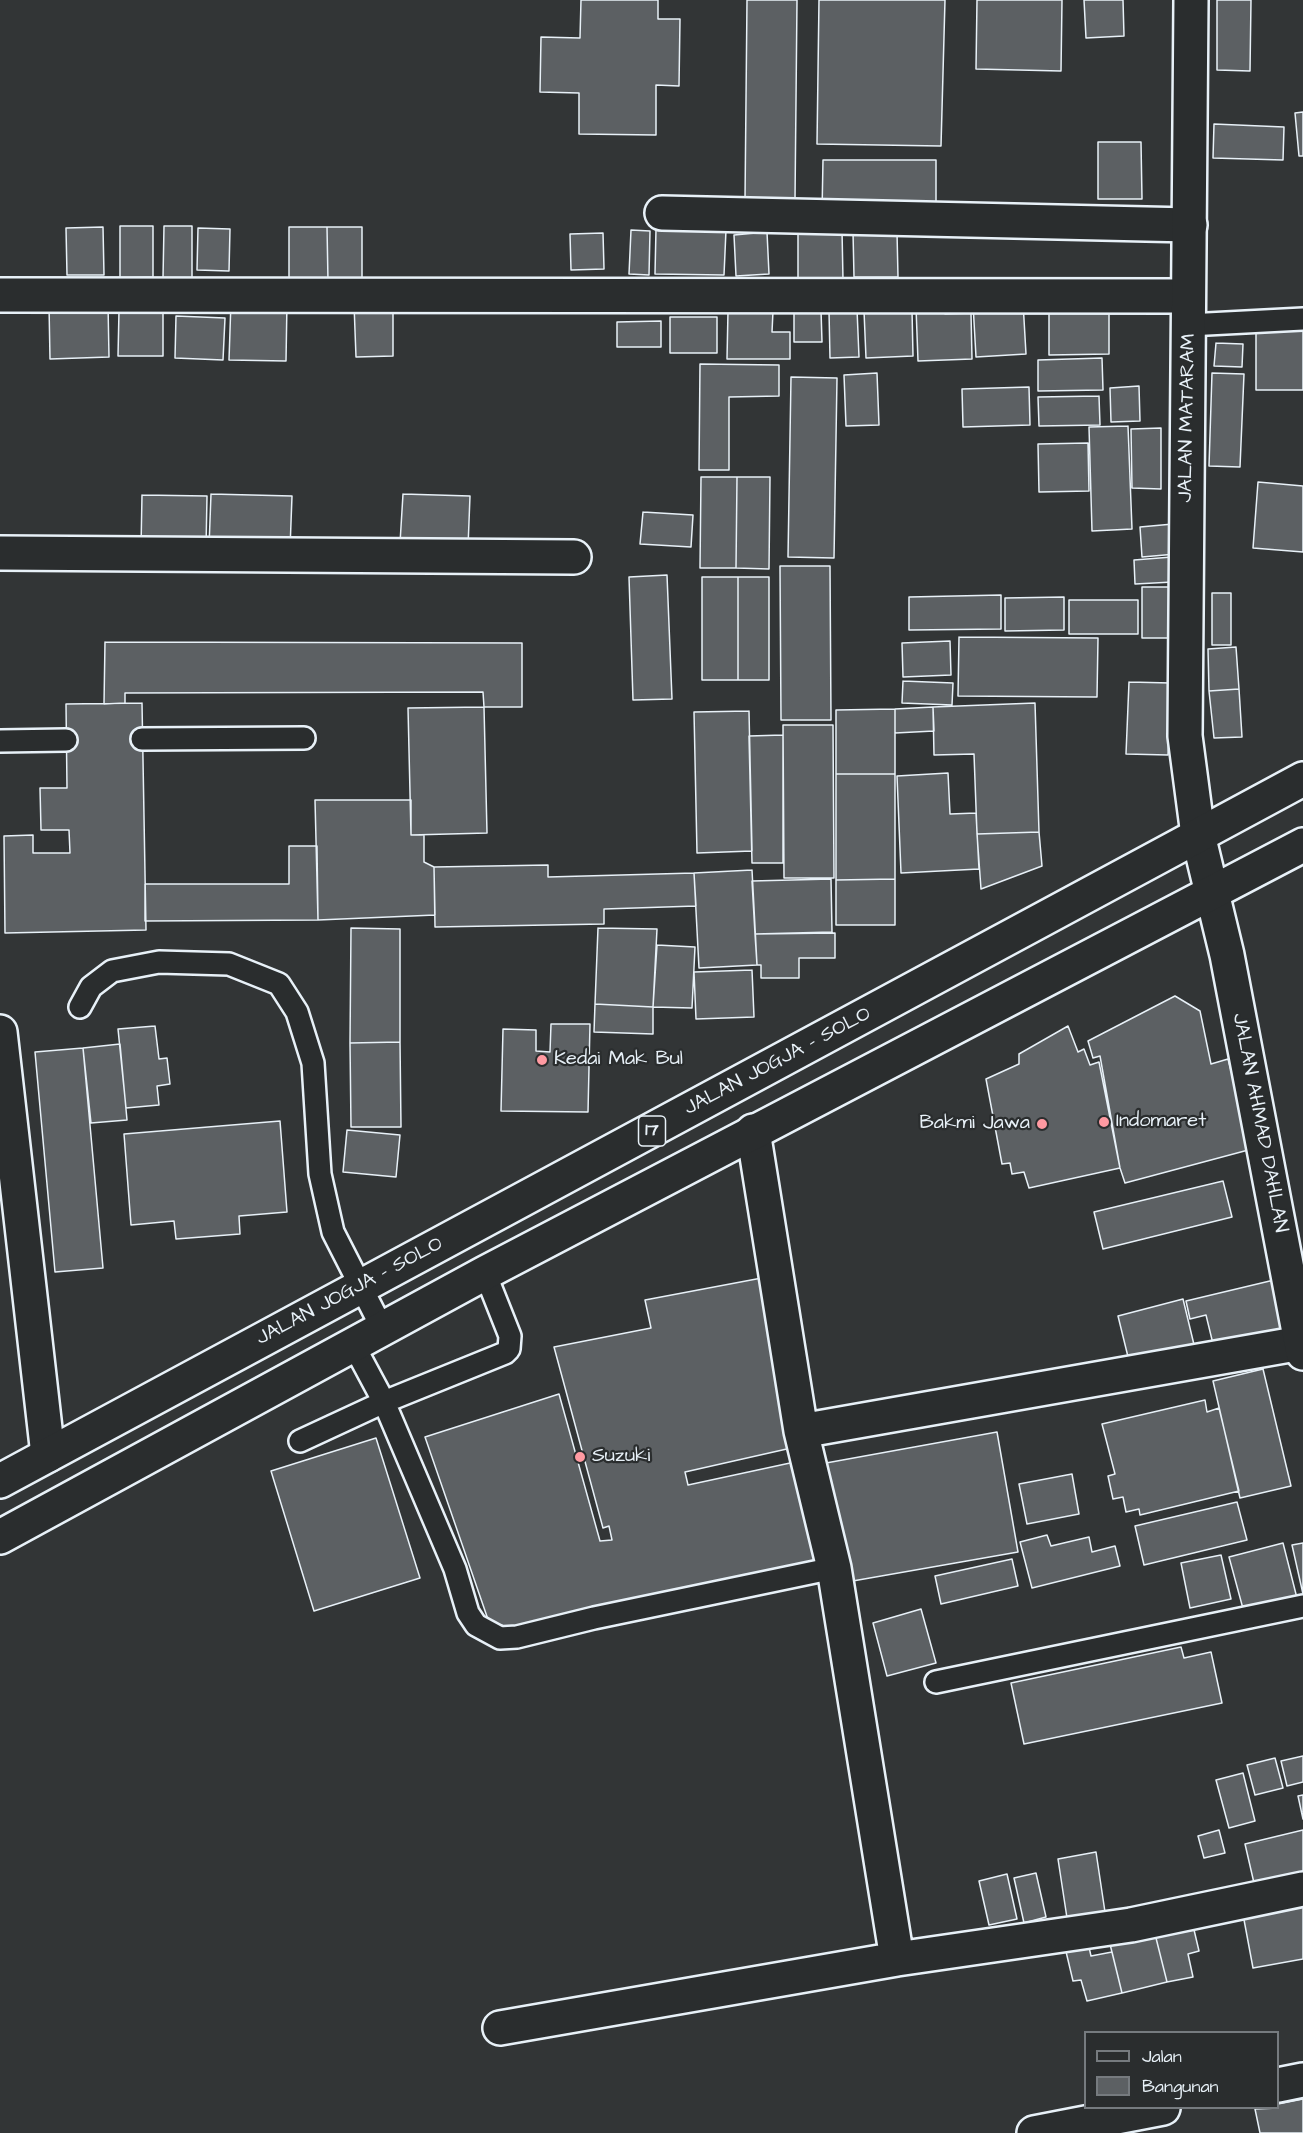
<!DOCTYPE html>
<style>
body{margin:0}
#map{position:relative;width:1303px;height:2133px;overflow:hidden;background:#323536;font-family:"Architects Daughter",sans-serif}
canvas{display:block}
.legend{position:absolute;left:1084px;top:2031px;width:195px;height:78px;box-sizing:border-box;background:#2a2d2e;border:2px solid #767b7f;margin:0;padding:8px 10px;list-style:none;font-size:18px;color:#e8f1f8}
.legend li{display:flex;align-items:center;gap:12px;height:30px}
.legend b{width:30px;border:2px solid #767b7f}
</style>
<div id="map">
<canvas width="1303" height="2133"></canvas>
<ul class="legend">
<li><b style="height:8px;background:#2a2d2e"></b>Jalan</li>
<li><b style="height:16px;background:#5c6063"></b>Bangunan</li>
</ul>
</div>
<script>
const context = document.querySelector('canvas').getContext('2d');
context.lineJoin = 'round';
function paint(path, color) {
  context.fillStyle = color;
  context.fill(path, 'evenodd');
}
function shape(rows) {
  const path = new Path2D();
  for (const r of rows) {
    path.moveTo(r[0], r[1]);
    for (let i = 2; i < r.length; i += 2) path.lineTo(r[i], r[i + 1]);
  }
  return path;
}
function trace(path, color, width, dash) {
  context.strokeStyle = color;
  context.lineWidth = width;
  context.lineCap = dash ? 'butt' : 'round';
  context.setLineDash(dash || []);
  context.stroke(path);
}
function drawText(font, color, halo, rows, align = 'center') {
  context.font = font + ' "Architects Daughter",sans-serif';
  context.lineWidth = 4.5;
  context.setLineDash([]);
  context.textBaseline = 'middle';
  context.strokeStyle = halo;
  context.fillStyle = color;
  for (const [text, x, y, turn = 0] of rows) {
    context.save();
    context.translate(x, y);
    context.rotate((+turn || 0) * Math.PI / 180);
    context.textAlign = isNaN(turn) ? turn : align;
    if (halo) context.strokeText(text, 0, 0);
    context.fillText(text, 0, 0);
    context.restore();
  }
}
const building = shape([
 [581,0,658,0,658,19,680,19,679,86,656,85,656,135,579,134,579,93,540,92,541,37,580,38,581,0],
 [747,0,797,0,795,200,745,200,747,0],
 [819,0,945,0,941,146,817,144,819,0],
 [977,0,1062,0,1061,71,976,69,977,0],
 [1084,0,1123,0,1124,36,1086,38,1084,0],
 [1217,0,1251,0,1250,71,1217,70,1217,0],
 [1303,112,1303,156,1299,156,1295,113,1303,112],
 [1214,124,1284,127,1283,160,1213,158,1214,124],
 [1098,142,1141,142,1142,199,1098,199,1098,142],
 [823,160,936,160,936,212,822,212,823,160],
 [120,226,153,226,153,277,120,278,120,226],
 [164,226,192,226,192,278,163,278,164,226],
 [103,227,104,275,67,275,66,228,103,227],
 [289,227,327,227,328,281,289,281,289,227],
 [327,227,362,227,362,280,328,281,327,227],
 [198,228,230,229,229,271,197,270,198,228],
 [656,229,726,230,724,275,655,274,656,229],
 [631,230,650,231,649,275,629,274,631,230],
 [842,230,843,280,798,280,798,231,842,230],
 [767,232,769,274,736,276,734,235,767,232],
 [853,232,897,232,898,277,854,277,853,232],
 [603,233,604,269,571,270,570,234,603,233],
 [231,301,287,302,286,361,229,360,231,301],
 [1023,302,1026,354,976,357,973,304,1023,302],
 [108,304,109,357,50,359,49,305,108,304],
 [354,304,393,304,393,356,356,357,354,304],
 [944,305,945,314,971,313,972,359,918,361,916,307,944,305],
 [857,309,859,357,830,358,829,311,857,309],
 [821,310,822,342,794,342,794,311,821,310],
 [912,310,913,356,866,358,864,311,912,310],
 [1049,310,1109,310,1109,354,1049,355,1049,310],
 [119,311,163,313,163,356,118,356,119,311],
 [728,311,773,311,772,332,790,332,790,359,727,359,728,311],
 [176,316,225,318,223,360,175,358,176,316],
 [670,317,717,317,717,353,670,353,670,317],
 [661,321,661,347,617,347,617,322,661,321],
 [1256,325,1303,325,1303,390,1256,390,1256,325],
 [1216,343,1243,344,1242,367,1214,366,1216,343],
 [1102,358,1103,390,1038,391,1038,360,1102,358],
 [700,364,779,365,779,396,729,397,729,470,699,470,700,364],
 [877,373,879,425,846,426,844,375,877,373],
 [1212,373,1244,374,1240,467,1209,466,1212,373],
 [791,377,837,378,834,558,788,557,791,377],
 [1139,386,1140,421,1111,422,1110,388,1139,386],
 [1029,387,1030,425,963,427,962,389,1029,387],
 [1099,396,1100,425,1039,426,1038,397,1099,396],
 [1128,426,1132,529,1092,531,1089,427,1128,426],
 [1161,428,1161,489,1132,488,1131,429,1161,428],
 [1088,443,1089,491,1039,492,1038,444,1088,443],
 [701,477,737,477,736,568,700,568,701,477],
 [737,477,770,477,769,569,736,568,737,477],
 [1258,482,1303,486,1303,552,1253,548,1258,482],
 [211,494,292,496,290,549,209,547,211,494],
 [403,494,470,496,468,547,400,543,403,494],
 [142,495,207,496,206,548,141,547,142,495],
 [643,512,693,515,691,547,640,544,643,512],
 [1173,524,1176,554,1142,557,1140,527,1173,524],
 [1172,557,1173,582,1135,584,1134,560,1172,557],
 [780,566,830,566,831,720,781,720,780,566],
 [667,575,672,699,633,700,629,577,667,575],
 [702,577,738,577,738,680,702,680,702,577],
 [738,577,769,577,769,680,738,680,738,577],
 [1142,587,1169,587,1169,638,1142,638,1142,587],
 [1212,593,1231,593,1231,645,1212,645,1212,593],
 [1001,595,1001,629,909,630,909,597,1001,595],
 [1064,597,1064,630,1005,631,1005,598,1064,597],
 [1069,600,1138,600,1138,634,1069,634,1069,600],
 [959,637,1098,638,1097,697,958,696,959,637],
 [950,641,951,675,903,677,902,643,950,641],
 [105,642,522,643,522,707,484,707,483,692,125,693,125,703,104,704,105,642],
 [1236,647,1239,689,1209,691,1208,649,1236,647],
 [903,681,953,683,952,705,902,703,903,681],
 [1129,682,1171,683,1168,755,1126,754,1129,682],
 [1239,689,1242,737,1214,738,1209,691,1239,689],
 [142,703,146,930,5,933,4,836,33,835,33,853,70,853,69,830,41,830,40,788,67,788,66,704,142,703],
 [1035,703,1039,832,977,834,974,754,934,755,933,707,1035,703],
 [484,707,487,833,411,835,408,708,484,707],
 [933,707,934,731,895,733,895,709,933,707],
 [895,709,895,774,836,774,836,710,895,709],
 [749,711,752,851,697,853,694,712,749,711],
 [783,725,833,725,834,878,784,878,783,725],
 [783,735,783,863,752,863,749,736,783,735],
 [948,773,950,814,976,813,979,869,901,873,897,776,948,773],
 [836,774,895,774,895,879,836,880,836,774],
 [315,800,411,800,411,835,424,835,424,862,434,867,435,915,318,920,315,800],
 [1039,832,1042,866,981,889,977,834,1039,832],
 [289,846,317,846,318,920,145,921,145,884,289,884,289,846],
 [548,865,548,877,694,873,696,906,604,909,604,924,435,927,434,867,548,865],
 [752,870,757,965,699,968,694,873,752,870],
 [831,879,832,932,755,934,752,881,831,879],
 [895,879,895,925,836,925,836,880,895,879],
 [351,928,400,929,400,1042,350,1043,351,928],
 [598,928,657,929,653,1007,595,1004,598,928],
 [835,933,835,958,799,958,799,978,761,978,761,965,757,965,755,934,835,933],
 [657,945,695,947,692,1008,653,1007,657,945],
 [752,970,754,1017,696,1019,694,972,752,970],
 [1175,996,1200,1011,1211,1064,1228,1059,1252,1149,1125,1183,1120,1168,1100,1056,1093,1058,1088,1041,1175,996],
 [595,1004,653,1007,653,1034,594,1032,595,1004],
 [551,1024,590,1024,588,1112,501,1111,503,1029,536,1030,536,1051,550,1052,551,1024],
 [155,1026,159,1059,167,1058,170,1084,157,1086,159,1105,126,1108,118,1029,155,1026],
 [1068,1026,1078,1052,1084,1049,1090,1065,1099,1062,1120,1168,1029,1188,1024,1172,1012,1174,1010,1163,1002,1164,986,1079,1019,1064,1019,1054,1068,1026],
 [400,1042,401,1127,351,1127,350,1043,400,1042],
 [120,1044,127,1120,91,1123,83,1048,120,1044],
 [83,1048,103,1268,55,1272,35,1052,83,1048],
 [280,1121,287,1212,239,1216,240,1234,176,1239,174,1221,131,1225,124,1134,280,1121],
 [347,1130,400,1135,396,1177,343,1172,347,1130],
 [1223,1181,1232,1217,1103,1249,1094,1212,1223,1181],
 [767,1277,800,1446,685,1472,688,1485,804,1460,826,1562,492,1631,425,1437,559,1394,600,1541,612,1540,609,1526,603,1528,554,1347,651,1328,645,1300,767,1277],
 [1274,1280,1287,1337,1214,1348,1206,1315,1190,1319,1186,1301,1274,1280],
 [1183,1299,1196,1353,1131,1369,1118,1316,1183,1299],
 [1263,1369,1291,1486,1240,1498,1213,1381,1263,1369],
 [1205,1400,1207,1412,1219,1408,1239,1491,1140,1515,1139,1509,1126,1512,1123,1497,1113,1499,1108,1476,1115,1474,1102,1424,1205,1400],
 [997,1432,1018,1552,847,1582,826,1463,997,1432],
 [376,1438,420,1578,314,1611,271,1471,376,1438],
 [1072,1474,1079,1514,1027,1524,1019,1484,1072,1474],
 [1237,1502,1247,1540,1144,1565,1135,1526,1237,1502],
 [1047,1535,1051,1546,1089,1537,1092,1552,1115,1546,1120,1566,1032,1588,1020,1542,1047,1535],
 [1283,1543,1298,1602,1245,1616,1229,1557,1283,1543],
 [1303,1543,1303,1594,1292,1545,1303,1543],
 [1221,1555,1231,1599,1190,1608,1181,1563,1221,1555],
 [1012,1559,1018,1586,941,1604,935,1576,1012,1559],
 [921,1609,936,1663,887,1676,873,1623,921,1609],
 [1181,1647,1184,1658,1211,1652,1222,1703,1024,1744,1011,1683,1181,1647],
 [1303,1756,1303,1782,1287,1786,1281,1761,1303,1756],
 [1275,1758,1283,1788,1255,1795,1247,1765,1275,1758],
 [1243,1773,1255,1821,1229,1828,1216,1780,1243,1773],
 [1303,1795,1303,1819,1298,1796,1303,1795],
 [1219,1830,1225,1853,1204,1858,1198,1836,1219,1830],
 [1303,1830,1303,1885,1257,1896,1245,1844,1303,1830],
 [1096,1852,1105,1912,1067,1918,1058,1859,1096,1852],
 [1036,1873,1046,1917,1024,1923,1014,1878,1036,1873],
 [1007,1874,1017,1919,989,1925,979,1881,1007,1874],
 [1303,1898,1303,1959,1253,1968,1242,1909,1303,1898],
 [1191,1917,1199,1951,1188,1954,1193,1977,1167,1982,1153,1926,1191,1917],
 [1153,1926,1167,1982,1122,1993,1108,1936,1153,1926],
 [1086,1934,1091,1956,1112,1952,1122,1993,1087,2001,1081,1980,1073,1981,1063,1939,1086,1934],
 [1303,2099,1303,2133,1260,2133,1255,2109,1278,2108,1278,2104,1303,2099]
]);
paint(building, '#5c6063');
trace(building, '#e8f1f8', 1.5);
const lane = shape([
 [1188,325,1303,319],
 [142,739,304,738],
 [0,741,66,740],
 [80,1007,91,987,112,971,159,962,229,964,279,984,297,1012,313,1063,320,1174,333,1232,382,1328],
 [353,1344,384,1402,505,1353,509,1349,510,1336,485,1273],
 [300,1441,384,1402,455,1569,468,1613,476,1625,500,1638,517,1637,594,1618,834,1568],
 [936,1682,1303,1606]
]);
const street = shape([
 [662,213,1190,225],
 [0,295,1188,296],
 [0,553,574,557],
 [0,1032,48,1455],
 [753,1131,801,1431,1301,1343],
 [801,1431,834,1568,897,1959],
 [500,2028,897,1959,1131,1925,1303,1889],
 [1278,2085,1303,2080],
 [1034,2133,1163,2108]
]);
const secondary = shape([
 [1191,0,1185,736,1198,835,1227,955,1303,1353]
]);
const highway = shape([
 [0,1481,1303,779],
 [0,1537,485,1273,1303,845]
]);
trace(lane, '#e8f1f8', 26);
trace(street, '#e8f1f8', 38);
trace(secondary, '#e8f1f8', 38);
trace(highway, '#e8f1f8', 38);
trace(lane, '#2a2d2e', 21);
trace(street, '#2a2d2e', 33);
trace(secondary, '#2a2d2e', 33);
trace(highway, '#2a2d2e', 33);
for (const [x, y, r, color] of [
 [542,1060,6,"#ff9aa2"],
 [1104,1122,6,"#ff9aa2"],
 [1042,1124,6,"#ff9aa2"],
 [580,1457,6,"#ff9aa2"]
]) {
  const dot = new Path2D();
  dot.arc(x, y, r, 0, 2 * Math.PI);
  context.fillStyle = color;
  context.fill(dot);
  trace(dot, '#2a2d2e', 2);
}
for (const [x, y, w] of [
 [652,1131,27]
]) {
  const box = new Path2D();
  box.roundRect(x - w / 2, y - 15, w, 30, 4.5);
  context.fillStyle = '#2a2d2e';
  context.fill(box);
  trace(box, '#e8f1f8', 1.5);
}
drawText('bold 18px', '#e8f1f8', null, [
 ["17",652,1131]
]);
drawText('20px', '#e8f1f8', '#2a2d2e', [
 ["JALAN MATARAM",1188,418,-89],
 ["JALAN JOGJA - SOLO",778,1062,-28],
 ["JALAN AHMAD DAHLAN",1259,1123,79],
 ["JALAN JOGJA - SOLO",350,1292,-28]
]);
drawText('20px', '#e8f1f8', '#2a2d2e', [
 ["Kedai Mak Bul",554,1060],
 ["Indomaret",1116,1122],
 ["Bakmi Jawa",1030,1124,"right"],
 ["Suzuki",592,1457]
], 'left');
</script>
